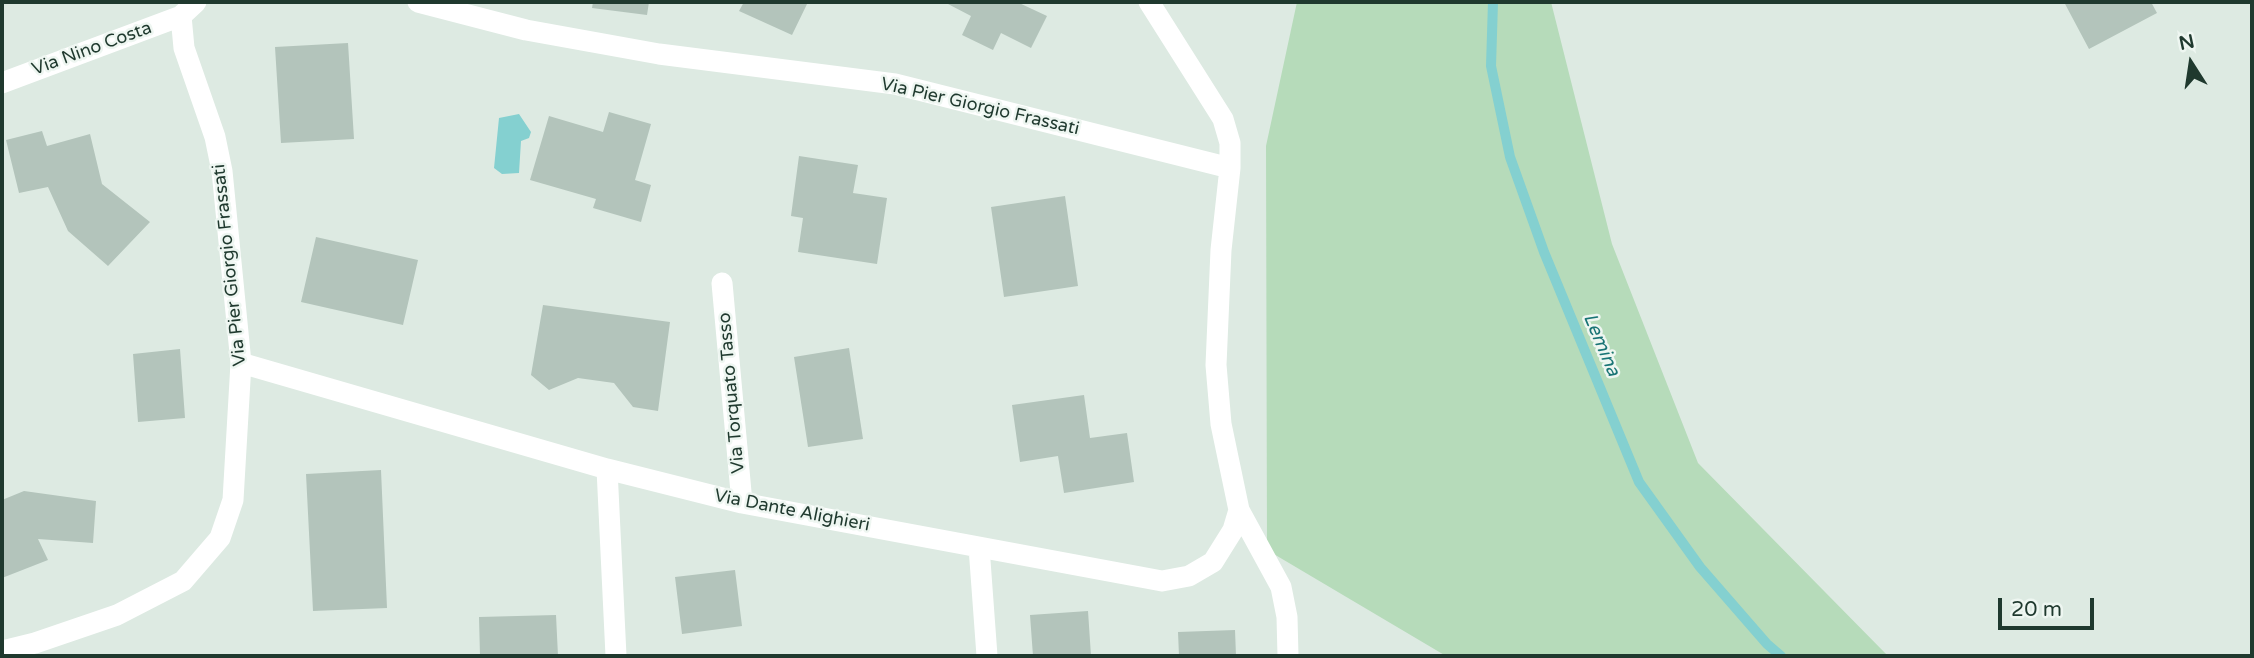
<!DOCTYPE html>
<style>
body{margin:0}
#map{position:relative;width:2254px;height:658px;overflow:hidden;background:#ddeae2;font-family:"Varela Round",sans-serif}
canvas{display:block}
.frame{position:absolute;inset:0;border:4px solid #1f392e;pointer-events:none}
.north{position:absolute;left:2156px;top:28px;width:70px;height:70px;-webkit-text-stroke:5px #eef6f1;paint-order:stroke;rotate:348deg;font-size:19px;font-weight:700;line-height:28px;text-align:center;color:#1f392e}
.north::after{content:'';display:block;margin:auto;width:24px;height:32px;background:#1f392e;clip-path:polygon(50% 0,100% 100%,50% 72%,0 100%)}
.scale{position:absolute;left:1998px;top:598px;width:96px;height:32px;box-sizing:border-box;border:4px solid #1f392e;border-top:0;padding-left:9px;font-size:21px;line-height:24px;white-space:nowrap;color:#1f392e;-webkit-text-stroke:5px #eef6f1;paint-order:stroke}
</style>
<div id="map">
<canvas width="2254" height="658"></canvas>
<div class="frame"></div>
<div class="north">N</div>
<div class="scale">20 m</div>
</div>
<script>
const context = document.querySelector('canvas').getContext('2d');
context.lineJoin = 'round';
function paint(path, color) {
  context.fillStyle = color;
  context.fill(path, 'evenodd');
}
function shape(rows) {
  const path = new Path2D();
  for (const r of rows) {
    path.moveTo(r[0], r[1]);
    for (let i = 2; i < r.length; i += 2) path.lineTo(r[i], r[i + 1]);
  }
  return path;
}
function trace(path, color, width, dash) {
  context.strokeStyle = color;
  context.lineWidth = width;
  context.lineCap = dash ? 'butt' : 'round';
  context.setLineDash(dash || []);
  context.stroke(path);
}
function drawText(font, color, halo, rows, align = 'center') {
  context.font = font + ' "Varela Round",sans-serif';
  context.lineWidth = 5;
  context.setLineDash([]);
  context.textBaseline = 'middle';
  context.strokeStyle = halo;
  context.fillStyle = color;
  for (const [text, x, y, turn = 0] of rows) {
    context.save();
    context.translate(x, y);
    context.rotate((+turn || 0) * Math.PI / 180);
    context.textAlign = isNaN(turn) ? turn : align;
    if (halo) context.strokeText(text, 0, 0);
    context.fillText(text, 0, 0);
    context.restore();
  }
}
paint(shape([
 [1297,2,1551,2,1612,244,1698,463,1888,656,1446,656,1267,550,1266,146]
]), '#b6dbba');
paint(shape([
 [519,114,531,132,529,138,521,141,519,173,502,174,494,168,499,118]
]), '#84d0d0');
trace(shape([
 [1493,2,1491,66,1510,157,1544,252,1639,482,1700,567,1767,644,1781,656]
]), '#84d0d0', 10);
paint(shape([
 [593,2,649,2,647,15,592,8],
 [744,2,808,2,792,35,739,11],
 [949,2,1017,2,1047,16,1031,48,1001,33,993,50,962,35,971,16,948,4],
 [2064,2,2151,2,2157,13,2089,49],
 [348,43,354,139,281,143,275,47],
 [609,112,651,124,635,180,651,185,641,222,593,208,596,199,530,180,549,116,603,132],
 [42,131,47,146,90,134,102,184,150,222,108,266,68,231,48,187,19,193,6,140],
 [799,156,858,165,853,193,887,198,877,264,798,252,803,218,791,216],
 [1065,196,1078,286,1004,297,991,207],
 [316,237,418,260,403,325,301,302],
 [543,305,670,322,658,411,633,407,614,383,578,378,549,390,531,375],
 [849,348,863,439,808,447,794,357],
 [180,349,185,418,138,422,133,354],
 [1084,395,1090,438,1127,433,1134,482,1064,493,1058,456,1020,462,1012,405],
 [381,470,387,608,313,611,306,474],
 [24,491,96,501,93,543,38,539,48,560,2,578,2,500],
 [735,570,742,626,682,634,675,577],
 [1088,611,1091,656,1033,656,1030,615],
 [556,615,558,656,480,656,479,617],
 [1235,630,1236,656,1179,656,1178,632]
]), '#b3c4bb');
trace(shape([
 [418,2,526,30,659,54,895,84,1230,168],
 [2,83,181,16],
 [722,283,742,503],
 [241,363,607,469,742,503,1162,581,1189,576,1213,562,1233,530,1239,510,1221,424,1216,365,1221,250,1230,168,1230,143,1223,119,1149,2],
 [607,469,616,656],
 [1239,510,1281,587,1287,617,1288,656],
 [979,547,987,656],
 [2,651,35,643,117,615,183,581,220,538,233,500,241,363,222,171,215,137,184,48,181,16,196,2]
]), '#fff', 21);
drawText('18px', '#1f392e', '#eef6f1', [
 ["Via Nino Costa",92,49,-20],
 ["Via Pier Giorgio Frassati",980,107,13],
 ["Via Pier Giorgio Frassati",230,265,-96],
 ["Via Torquato Tasso",732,393,-95],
 ["Via Dante Alighieri",792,511,11]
]);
drawText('italic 19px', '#197475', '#eef6f1', [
 ["Lemina",1601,345,67]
]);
</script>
